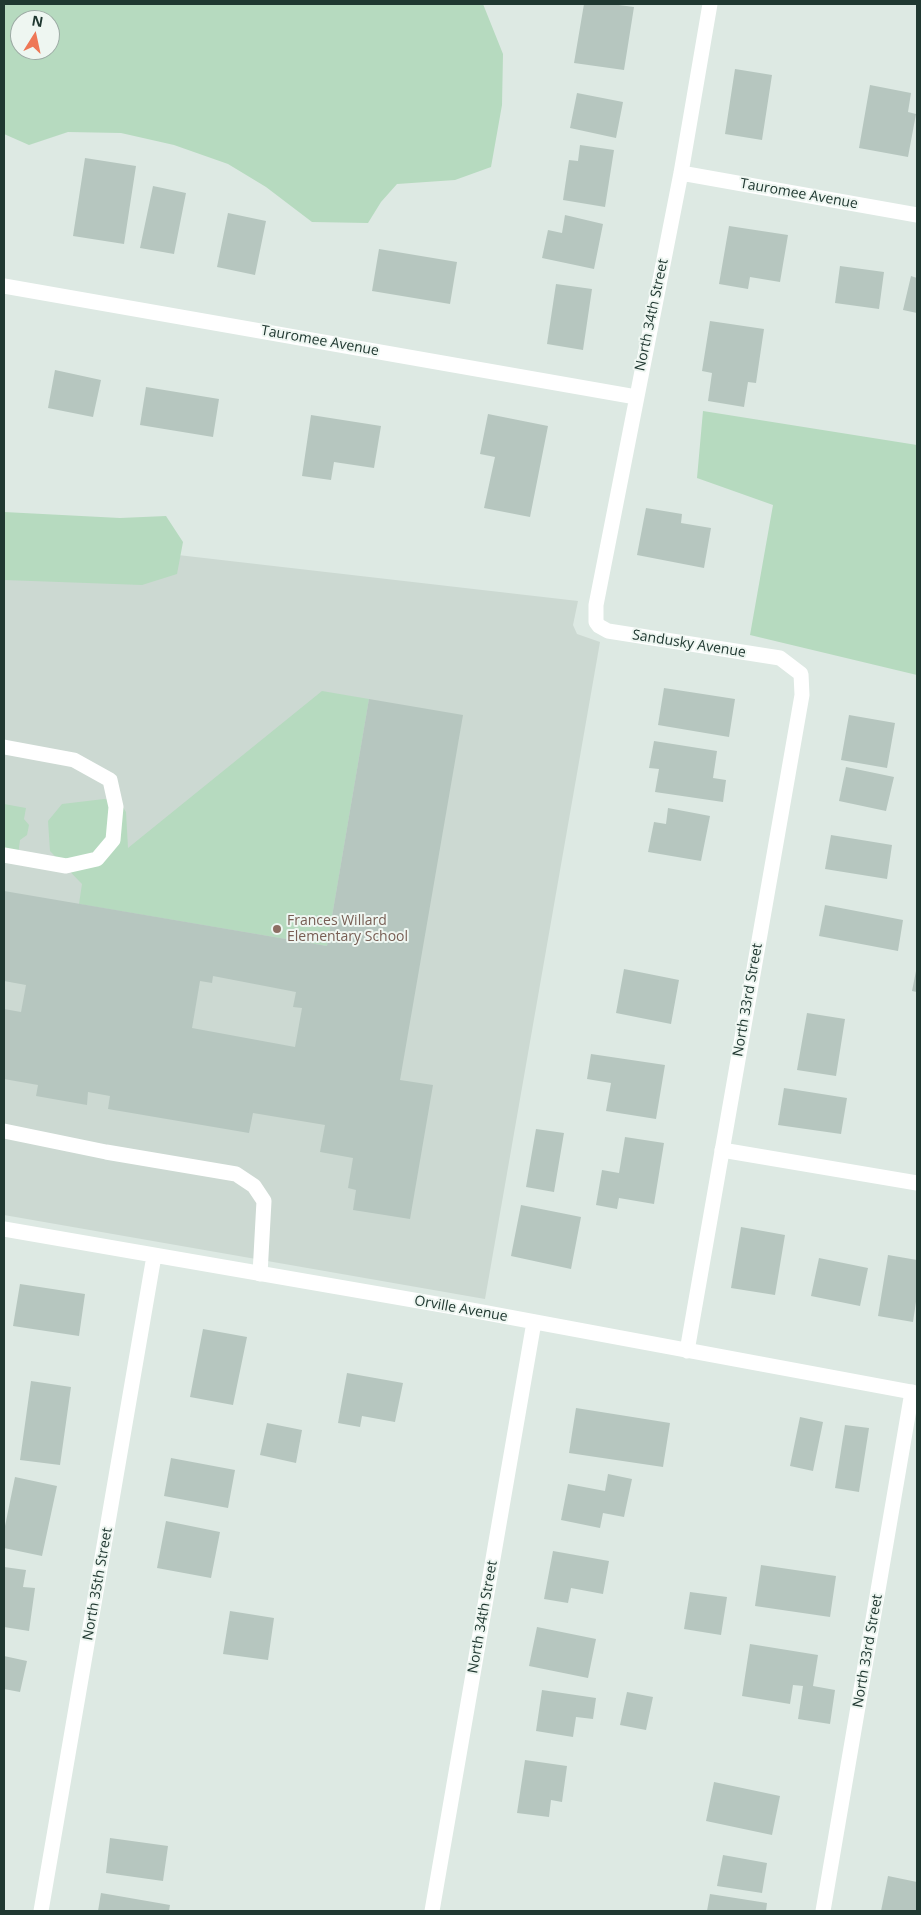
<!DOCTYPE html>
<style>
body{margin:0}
#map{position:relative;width:921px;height:1915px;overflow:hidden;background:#dde9e3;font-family:"Open Sans",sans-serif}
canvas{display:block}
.frame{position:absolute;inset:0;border:5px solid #203831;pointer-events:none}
.north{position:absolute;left:10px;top:10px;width:50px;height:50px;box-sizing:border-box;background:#eef6f1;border:1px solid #9caaa4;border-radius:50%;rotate:10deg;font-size:14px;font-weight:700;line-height:20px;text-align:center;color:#203831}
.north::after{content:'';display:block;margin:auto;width:18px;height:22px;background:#ee7756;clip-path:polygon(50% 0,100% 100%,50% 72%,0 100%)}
</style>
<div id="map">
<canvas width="921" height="1915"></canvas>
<div class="frame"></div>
<div class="north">N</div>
</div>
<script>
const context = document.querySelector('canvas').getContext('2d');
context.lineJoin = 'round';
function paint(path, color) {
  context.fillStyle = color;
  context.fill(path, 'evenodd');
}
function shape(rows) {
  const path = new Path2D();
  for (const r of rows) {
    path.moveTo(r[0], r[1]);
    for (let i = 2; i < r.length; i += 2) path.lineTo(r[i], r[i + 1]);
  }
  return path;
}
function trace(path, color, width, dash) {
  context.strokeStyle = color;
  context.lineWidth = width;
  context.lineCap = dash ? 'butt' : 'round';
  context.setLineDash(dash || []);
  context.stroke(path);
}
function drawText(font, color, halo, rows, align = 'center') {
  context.font = font + ' "Open Sans",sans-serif';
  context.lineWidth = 4;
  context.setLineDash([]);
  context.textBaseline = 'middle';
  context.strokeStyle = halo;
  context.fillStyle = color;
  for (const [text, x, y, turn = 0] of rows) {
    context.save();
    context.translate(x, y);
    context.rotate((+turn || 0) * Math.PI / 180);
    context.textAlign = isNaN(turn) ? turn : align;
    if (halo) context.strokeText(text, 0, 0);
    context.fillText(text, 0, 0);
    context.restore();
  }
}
paint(shape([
 [4,535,578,601,573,625,577,634,600,642,485,1299,4,1215]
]), '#ccd9d2');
paint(shape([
 [4,4,483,4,503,54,502,105,491,167,455,180,397,184,381,202,368,223,312,222,266,187,228,164,174,145,121,133,68,132,29,145,4,134],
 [20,20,50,20,50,50,20,50],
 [703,411,917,445,917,675,750,635,773,505,697,478],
 [4,512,120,518,166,516,183,542,177,574,142,585,4,580],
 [322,691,369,699,327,946,79,904,82,884,50,851,48,821,62,804,104,799,119,801,126,812,128,848],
 [4,804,26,808,24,819,29,825,27,835,20,840,18,855,4,853]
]), '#b6dabf');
paint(shape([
 [584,4,611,4,634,7,624,70,574,63],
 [735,69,772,75,762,140,725,134],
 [870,85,911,93,908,112,916,114,908,157,859,148],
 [577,93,623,102,616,138,570,128],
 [580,145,614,150,605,207,563,200,569,160,578,161],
 [85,158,136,166,124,244,73,236],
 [153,186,186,193,174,254,140,248],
 [228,213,266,221,255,275,217,267],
 [565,215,603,224,594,269,542,258,548,230,562,233],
 [729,226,788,235,780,282,750,277,748,289,719,284],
 [379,249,457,262,450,304,372,291],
 [840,266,884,272,879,309,835,303],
 [911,276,917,278,917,313,903,310],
 [556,284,592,289,583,350,547,344],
 [710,321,764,329,756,383,748,382,744,407,708,401,712,373,702,371],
 [55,370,101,380,93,417,48,408],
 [146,387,219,399,213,437,140,425],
 [488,414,548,426,530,517,484,508,495,457,480,454],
 [311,415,381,426,374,468,334,462,331,480,302,476],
 [646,508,682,514,681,523,711,528,704,568,637,555],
 [664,688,735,699,729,737,658,725],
 [369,699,463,715,400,1080,433,1085,410,1219,353,1210,356,1190,348,1188,353,1158,320,1152,325,1125,253,1113,249,1133,108,1109,110,1096,88,1092,87,1105,36,1096,38,1085,4,1079,4,1009,21,1012,26,985,4,981,4,891,327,946],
 [213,976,296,992,293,1007,302,1008,295,1047,192,1028,200,981,212,983],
 [849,715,895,723,887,768,841,760],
 [654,741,717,751,713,778,726,780,723,802,655,792,659,769,649,768],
 [846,767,894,777,886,811,839,801],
 [668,808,710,816,701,861,648,852,654,822,666,824],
 [831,835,892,845,887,879,825,869],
 [825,905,903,920,898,951,819,936],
 [624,969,679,980,671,1024,616,1013],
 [916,971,917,971,917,992,912,991],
 [807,1013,845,1019,836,1076,797,1070],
 [591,1054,665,1065,656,1119,606,1111,611,1083,587,1079],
 [784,1088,847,1098,841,1134,778,1125],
 [536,1129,564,1133,554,1192,526,1187],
 [625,1137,664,1143,654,1204,619,1198,617,1209,596,1205,602,1170,619,1173],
 [521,1205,581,1217,571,1269,511,1256],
 [741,1227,785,1235,775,1295,731,1288],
 [888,1255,917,1260,917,1295,913,1322,878,1316],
 [819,1258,868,1268,860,1306,811,1296],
 [20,1284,85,1294,79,1336,13,1326],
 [203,1329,247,1337,233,1405,190,1397],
 [347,1373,403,1383,395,1422,362,1416,360,1427,338,1423],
 [31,1381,71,1387,60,1465,20,1460],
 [576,1408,670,1423,663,1467,569,1453],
 [800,1417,823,1422,813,1471,790,1466],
 [267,1423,302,1430,296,1463,260,1455],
 [845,1425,869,1428,859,1492,835,1488],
 [171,1458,235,1470,228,1508,164,1496],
 [608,1474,632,1479,624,1517,603,1513,600,1528,561,1520,568,1484,605,1491],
 [15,1477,57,1486,42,1556,4,1548,4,1531],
 [166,1521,220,1532,211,1578,157,1568],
 [553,1551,609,1561,603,1594,571,1588,568,1603,544,1599],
 [761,1565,836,1576,830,1617,755,1606],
 [4,1567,26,1570,23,1587,35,1588,29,1631,4,1627],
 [690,1592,727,1597,721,1635,684,1629],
 [230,1611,274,1618,268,1660,223,1654],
 [537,1627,596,1639,588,1678,529,1666],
 [750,1644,818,1655,813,1686,835,1690,830,1724,798,1719,803,1686,793,1685,790,1704,742,1696],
 [4,1656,27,1661,20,1692,4,1689],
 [542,1690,596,1698,593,1719,576,1717,573,1737,536,1731],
 [627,1692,653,1697,646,1730,620,1725],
 [525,1760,567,1766,562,1802,551,1800,549,1817,517,1813],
 [714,1782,780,1796,772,1835,706,1821],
 [110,1838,168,1846,163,1881,106,1873],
 [723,1855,767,1863,762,1893,717,1886],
 [888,1876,917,1882,917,1911,881,1911],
 [101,1893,170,1905,169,1911,98,1911],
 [710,1894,767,1903,766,1911,707,1911]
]), '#b6c6bf');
trace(shape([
 [4,747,74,760,110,780,116,807,113,840,97,859,66,866,4,855],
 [4,1131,106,1152,236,1174,254,1186,264,1201,260,1274],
 [722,1150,917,1183]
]), '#fff', 15);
trace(shape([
 [681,173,917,215],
 [4,286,636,397],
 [4,1229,471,1310,917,1393],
 [687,1351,802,695,801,674,780,658,608,631,599,626,596,622,596,605,681,173,710,4],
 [41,1911,154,1256],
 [432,1911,534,1322],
 [823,1911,912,1392]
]), '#fff', 15);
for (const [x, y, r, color] of [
 [277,929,5,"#8d6e63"]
]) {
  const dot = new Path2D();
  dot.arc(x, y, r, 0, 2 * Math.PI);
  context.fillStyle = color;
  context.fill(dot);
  trace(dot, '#eef6f1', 2);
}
drawText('14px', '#203831', '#eef6f1', [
 ["Tauromee Avenue",799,194,10],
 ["North 34th Street",652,315,-78],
 ["Tauromee Avenue",320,341,10],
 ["Sandusky Avenue",689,644,9],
 ["North 33rd Street",748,1000,-80],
 ["Orville Avenue",461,1309,10],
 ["North 35th Street",98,1584,-80],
 ["North 34th Street",483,1617,-80],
 ["North 33rd Street",868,1651,-80]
]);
drawText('14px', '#785e54', '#eef6f1', [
 ["Frances Willard",287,921],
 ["Elementary School",287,937]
], 'left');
</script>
